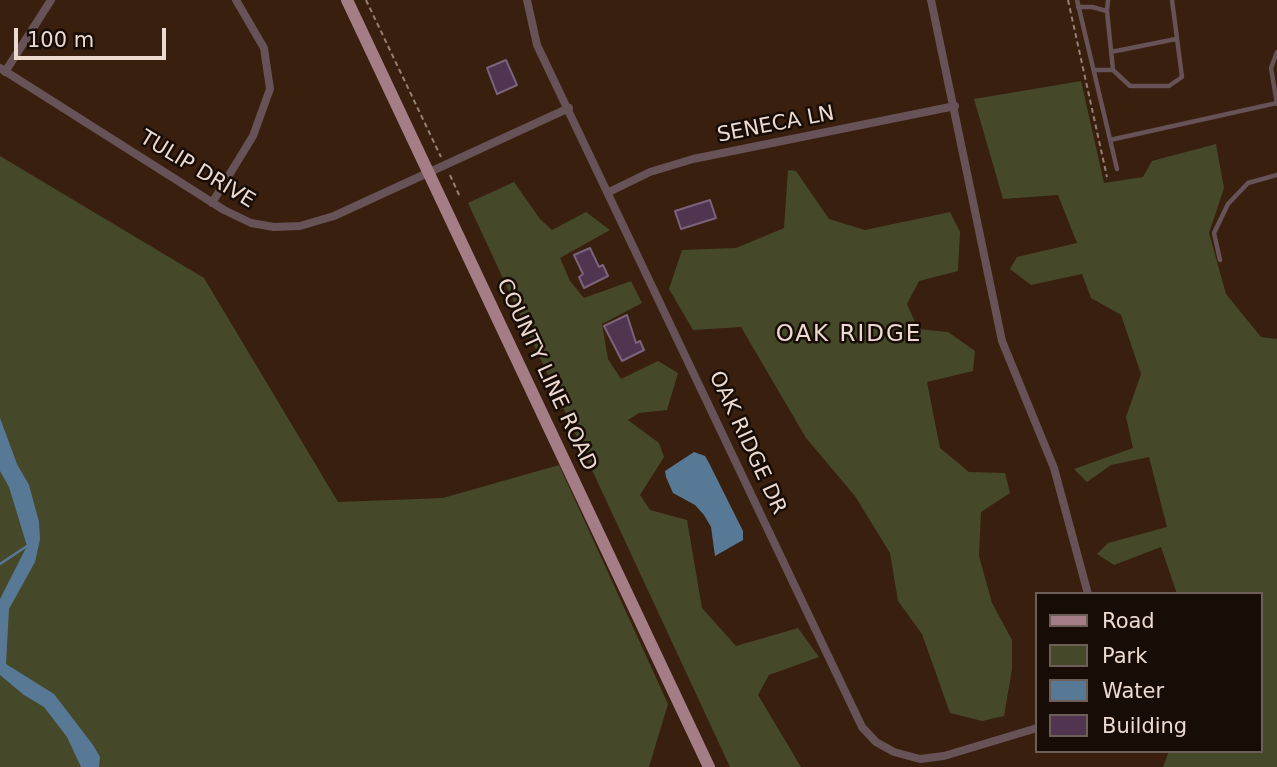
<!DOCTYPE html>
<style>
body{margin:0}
#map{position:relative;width:1277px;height:767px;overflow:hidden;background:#391f0e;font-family:"DejaVu Sans",sans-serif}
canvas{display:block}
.legend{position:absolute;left:1035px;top:592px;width:228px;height:161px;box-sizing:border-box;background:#180c06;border:2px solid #6d5e57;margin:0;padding:9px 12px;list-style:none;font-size:21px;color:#ecdad0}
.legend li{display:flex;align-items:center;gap:14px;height:35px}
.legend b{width:35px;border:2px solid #6d5e57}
.scale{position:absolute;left:14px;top:28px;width:152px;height:32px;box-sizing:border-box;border:4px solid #ecdad0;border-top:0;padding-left:9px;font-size:21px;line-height:24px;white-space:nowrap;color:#ecdad0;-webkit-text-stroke:5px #180c06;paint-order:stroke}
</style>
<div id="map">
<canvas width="1277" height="767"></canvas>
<ul class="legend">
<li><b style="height:9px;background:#a47d86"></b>Road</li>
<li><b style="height:19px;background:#45492a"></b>Park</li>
<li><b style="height:19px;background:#577996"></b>Water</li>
<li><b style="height:19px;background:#503450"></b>Building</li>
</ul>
<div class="scale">100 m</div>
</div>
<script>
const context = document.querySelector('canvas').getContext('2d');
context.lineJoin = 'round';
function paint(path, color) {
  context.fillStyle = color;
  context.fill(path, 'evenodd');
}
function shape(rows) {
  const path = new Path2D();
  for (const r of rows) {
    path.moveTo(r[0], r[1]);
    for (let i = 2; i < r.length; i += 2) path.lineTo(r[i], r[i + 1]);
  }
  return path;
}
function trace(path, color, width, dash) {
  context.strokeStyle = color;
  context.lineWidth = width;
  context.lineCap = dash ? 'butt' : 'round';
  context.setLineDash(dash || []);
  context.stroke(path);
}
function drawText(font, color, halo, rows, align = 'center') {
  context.font = font + ' "DejaVu Sans",sans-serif';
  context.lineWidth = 5;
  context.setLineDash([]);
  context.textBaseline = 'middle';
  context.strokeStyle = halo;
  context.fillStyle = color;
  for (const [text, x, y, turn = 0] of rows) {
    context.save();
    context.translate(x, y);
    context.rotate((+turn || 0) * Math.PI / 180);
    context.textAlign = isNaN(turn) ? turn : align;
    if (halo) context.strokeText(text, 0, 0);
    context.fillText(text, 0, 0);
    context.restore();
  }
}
paint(shape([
 [1081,81,1104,183,1143,177,1152,161,1216,144,1224,188,1209,233,1226,294,1261,337,1277,339,1277,767,1163,767,1169,751,1261,751,1261,594,1177,594,1161,547,1114,565,1097,554,1108,543,1167,527,1149,457,1111,465,1087,482,1074,469,1133,448,1126,417,1141,374,1121,315,1091,298,1082,274,1031,285,1010,269,1017,257,1077,243,1058,195,1003,199,974,99],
 [0,156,204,278,338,502,443,498,559,465,668,704,649,767,0,767],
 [788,170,796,171,829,219,865,230,950,212,960,232,958,271,919,281,907,304,918,329,948,332,975,351,973,371,927,382,940,448,969,472,1005,473,1010,493,981,512,979,556,992,603,1012,640,1012,669,1004,716,982,721,950,713,922,634,898,601,890,553,855,496,806,438,741,327,693,330,669,289,682,250,736,248,784,228],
 [514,182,540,219,552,230,586,212,610,230,560,258,570,281,584,298,631,281,642,303,602,324,608,359,621,379,658,361,678,373,667,410,639,413,628,420,659,443,664,457,640,495,650,510,687,520,702,608,736,646,798,628,819,657,769,675,758,695,801,767,730,767,468,203]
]), '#45492a');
paint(shape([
 [0,418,17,464,29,485,39,522,40,539,35,562,9,609,6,664,54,694,93,745,100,757,99,767,81,767,67,737,44,707,24,695,0,675,0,599,27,546,9,487,0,471],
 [694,452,705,456,709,463,743,531,743,540,715,556,711,527,704,515,695,505,673,493,666,477,665,471]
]), '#577996');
trace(shape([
 [0,564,27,546]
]), '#577996', 2.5);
const building = shape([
 [506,60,517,85,497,94,487,68,506,60],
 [710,200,716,218,681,229,675,211,710,200],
 [590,248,599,267,603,265,608,276,584,288,579,277,583,274,574,255,590,248],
 [627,315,636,343,640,341,644,350,622,361,604,326,627,315]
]);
paint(building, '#503450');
trace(building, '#7c637c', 2);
trace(shape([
 [366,0,441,157],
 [1068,0,1107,177],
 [450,175,460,197]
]), '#968073', 2, [5, 3.5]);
trace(shape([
 [1077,0,1117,169],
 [1078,7,1092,7,1107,11,1113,70],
 [1107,11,1108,0],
 [1111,52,1176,39],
 [1094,70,1113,70,1130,86,1169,86,1182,77,1172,0],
 [1277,104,1271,68,1277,52],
 [1110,140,1277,103],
 [1220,260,1214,233,1228,204,1248,183,1277,175]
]), '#665257', 4.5);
trace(shape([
 [527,0,537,45,862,727,876,742,894,752,920,759,944,756,1037,728],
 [931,0,1002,341,1054,468,1088,594],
 [0,68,224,210,251,223,274,227,300,226,334,216,569,108],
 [5,72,51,0],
 [609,192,650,172,693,159,955,106],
 [212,203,253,136,270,89,264,48,236,0]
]), '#665257', 8);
trace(shape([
 [347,0,709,767]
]), '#a47d86', 12);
drawText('21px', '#ecdad0', '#180c06', [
 ["SENECA LN",776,125,-11],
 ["TULIP DRIVE",197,170,31],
 ["COUNTY LINE ROAD",546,375,65],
 ["OAK RIDGE DR",747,443,65]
]);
context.letterSpacing = '2px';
drawText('23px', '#ecdad0', '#180c06', [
 ["OAK RIDGE",849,335]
]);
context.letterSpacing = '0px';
</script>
